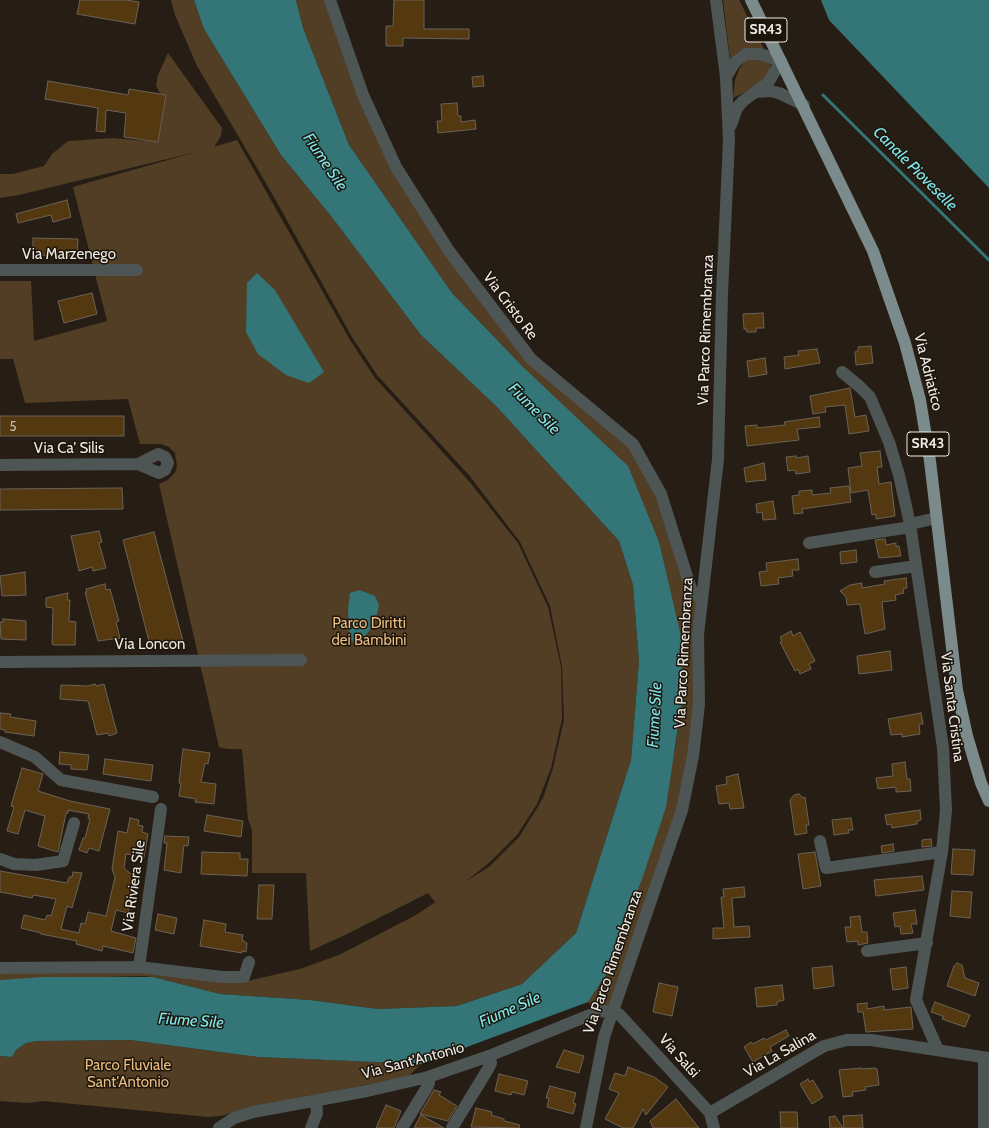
<!DOCTYPE html>
<style>
body{margin:0}
canvas{display:block;background:#261e15}
</style>
<canvas width="989" height="1128"></canvas>
<script>
const context = document.querySelector('canvas').getContext('2d');
context.lineJoin = 'round';
function paint(path, color) {
  context.fillStyle = color;
  context.fill(path, 'evenodd');
}
function shape(rows) {
  const path = new Path2D();
  for (const r of rows) {
    path.moveTo(r[0], r[1]);
    for (let i = 2; i < r.length; i += 2) path.lineTo(r[i], r[i + 1]);
  }
  return path;
}
function trace(path, color, width, dash) {
  context.strokeStyle = color;
  context.lineWidth = width;
  context.lineCap = dash ? 'butt' : 'round';
  context.setLineDash(dash || []);
  context.stroke(path);
}
function drawText(font, color, halo, rows, align = 'center') {
  context.font = font + ' Cabin,sans-serif';
  context.lineWidth = 3;
  context.setLineDash([]);
  context.textBaseline = 'middle';
  context.strokeStyle = halo;
  context.fillStyle = color;
  for (const [text, x, y, turn = 0] of rows) {
    context.save();
    context.translate(x, y);
    context.rotate((+turn || 0) * Math.PI / 180);
    context.textAlign = isNaN(turn) ? turn : align;
    if (halo) context.strokeText(text, 0, 0);
    context.fillText(text, 0, 0);
    context.restore();
  }
}
paint(shape([
 [171,0,194,0,204,29,281,155,331,216,421,335,497,407,619,541,633,585,639,662,631,760,576,933,522,984,457,1006,378,1009,310,1000,220,994,153,977,142,976,0,980,0,972,143,971,243,982,300,969,339,955,416,915,443,897,435,902,428,893,345,935,310,951,306,873,252,873,252,830,248,819,242,749,227,749,219,747,159,484,168,480,176,471,177,466,175,453,169,447,161,444,140,444,128,399,25,403,13,359,0,359,0,281,31,281,34,341,107,321,73,187,196,152,19,195,0,198,0,174,13,174,44,166,52,154,68,141,113,138,158,142,166,96,161,95,156,86,158,75,168,53,222,128,221,136,214,147,237,140,350,340,375,378,468,480,518,543,548,607,561,667,562,719,551,768,537,804,517,835,490,862,465,882,489,867,519,837,536,810,543,798,553,768,564,720,562,666,550,606,520,542,469,475,377,375,352,337,270,190,197,66,175,15],
 [296,0,330,0,396,167,531,359,633,444,661,494,697,596,693,756,613,1012,597,1012,588,1002,607,973,675,749,683,693,681,636,524,368,452,293,349,145,303,28],
 [723,0,739,0,764,49,743,49,730,58],
 [753,58,771,63,769,74,754,88,733,98,735,80,740,67,748,59],
 [130,1040,258,1057,421,1064,408,1077,254,1106,221,1116,209,1117,43,1101,27,1103,0,1101,0,1056,12,1057,16,1050,26,1043,37,1041]
]), '#513e24');
paint(shape([
 [194,0,296,0,303,28,349,145,452,293,524,368,628,466,659,542,681,636,683,693,666,807,643,876,607,973,588,1002,421,1064,258,1057,130,1040,37,1041,26,1043,16,1050,12,1057,0,1056,0,980,43,977,153,977,220,994,310,1000,378,1009,457,1006,522,984,576,933,631,760,639,662,633,585,619,541,497,407,421,335,331,216,281,155,204,29],
 [821,0,989,0,989,188,829,20],
 [257,273,275,290,324,372,309,383,286,375,258,354,246,332,247,283],
 [359,590,375,596,379,605,375,623,362,640,356,644,349,639,348,609,350,593]
]), '#347578');
trace(shape([
 [823,95,989,260]
]), '#347578', 3);
const building = shape([
 [80,0,126,0,139,2,135,24,77,14,80,0],
 [394,0,424,0,424,29,469,29,469,39,403,38,403,46,386,46,386,26,393,26,394,0],
 [483,76,484,86,473,87,472,77,483,76],
 [48,81,128,95,129,89,166,95,158,142,124,137,126,113,106,110,105,132,96,131,98,108,45,99,48,81],
 [457,103,458,116,461,116,461,122,475,120,476,129,438,133,437,121,442,121,441,104,457,103],
 [67,200,71,217,53,222,51,215,18,223,16,214,67,200],
 [33,238,78,239,77,256,33,255,33,238],
 [92,293,97,314,64,323,58,301,92,293],
 [763,313,764,328,756,328,756,332,747,332,746,329,744,329,743,314,763,313],
 [871,346,873,363,856,365,855,352,858,351,858,347,871,346],
 [817,349,820,363,785,369,784,357,799,355,798,351,817,349],
 [765,358,767,374,749,377,747,361,765,358],
 [850,388,855,417,866,415,869,431,849,434,845,405,825,407,826,412,813,414,810,396,850,388],
 [0,416,124,416,124,436,0,436,0,416],
 [819,417,820,427,797,429,799,440,747,446,745,426,757,425,757,428,785,425,784,422,819,417],
 [880,451,882,467,877,467,879,484,891,482,895,516,876,519,876,514,872,515,868,490,851,493,848,468,862,466,860,453,880,451],
 [796,456,796,458,808,456,810,472,796,474,795,470,788,471,786,457,796,456],
 [764,463,766,480,746,482,744,468,764,463],
 [849,486,851,502,802,509,803,513,794,514,792,496,799,495,799,491,812,490,812,495,831,493,830,488,849,486],
 [122,488,123,509,0,510,0,489,122,488],
 [773,501,776,519,763,520,762,512,757,513,756,504,773,501],
 [99,531,102,542,99,543,106,568,93,571,92,567,79,571,71,536,99,531],
 [154,532,183,641,164,646,163,641,150,645,123,540,154,532],
 [885,539,886,545,896,543,896,547,899,546,901,556,879,558,875,540,885,539],
 [856,550,857,562,841,564,840,552,856,550],
 [798,559,799,570,792,570,793,576,778,578,779,584,761,586,759,572,767,571,766,563,798,559],
 [25,572,26,595,2,596,0,576,25,572],
 [906,578,907,588,903,589,904,593,895,595,896,600,882,602,885,629,865,634,860,604,847,605,846,597,840,591,850,585,862,583,862,588,885,584,884,581,906,578],
 [105,584,106,590,110,589,119,621,116,622,120,638,98,641,85,592,87,592,86,589,105,584],
 [68,593,67,600,70,600,69,621,76,622,75,645,54,645,52,644,53,608,46,607,46,598,68,593],
 [3,619,26,621,26,640,1,639,0,622,3,622,3,619],
 [791,631,793,636,800,632,815,661,809,664,811,669,800,674,798,669,795,671,780,642,782,641,780,637,791,631],
 [890,651,892,670,859,674,857,656,890,651],
 [95,684,96,686,104,684,117,733,109,736,108,733,97,735,88,701,60,699,61,685,88,686,95,684],
 [0,713,11,714,10,717,36,721,34,736,5,732,5,730,0,729,0,713],
 [921,713,923,724,919,724,920,734,902,737,902,734,891,735,888,719,921,713],
 [183,749,210,753,208,764,205,763,201,782,216,784,214,804,195,802,196,799,179,796,181,783,179,783,183,749],
 [60,752,89,755,87,770,71,769,71,765,59,764,60,752],
 [105,759,153,765,151,781,103,774,105,759],
 [905,762,907,779,910,779,911,791,896,792,896,787,878,789,876,778,893,776,892,764,905,762],
 [22,768,43,774,38,791,70,801,110,809,99,851,89,848,87,853,79,850,83,838,85,838,90,819,88,818,89,814,68,810,68,813,66,813,58,852,38,846,45,816,25,810,18,834,7,831,14,807,11,806,22,768],
 [738,774,744,808,730,809,729,803,719,804,716,786,727,784,726,777,738,774],
 [799,794,803,798,805,797,809,825,806,825,807,833,795,835,790,800,794,795,799,794],
 [920,810,921,820,917,821,917,824,892,828,891,824,887,825,885,815,920,810],
 [207,815,243,821,241,837,204,831,207,815],
 [130,818,139,820,138,825,143,826,142,832,148,834,144,857,126,854,124,868,140,882,133,890,128,913,116,910,111,931,136,938,133,953,103,946,102,951,76,944,77,941,41,934,41,933,21,928,24,915,45,920,47,915,51,916,56,899,33,895,32,898,0,892,0,871,67,883,69,877,72,877,73,872,82,873,72,908,67,906,61,929,79,933,81,923,85,924,88,912,106,916,115,877,112,869,118,831,127,833,130,818],
 [851,818,853,830,848,830,849,833,834,835,832,820,851,818],
 [165,836,189,837,188,846,184,845,181,873,164,870,167,843,164,843,165,836],
 [931,839,932,846,922,847,922,840,931,839],
 [893,844,894,851,882,853,881,846,893,844],
 [953,849,975,850,973,875,951,874,953,849],
 [202,852,240,853,240,859,248,859,247,876,201,874,202,852],
 [815,852,821,886,803,889,798,854,815,852],
 [922,876,924,890,876,896,874,880,922,876],
 [259,885,274,885,272,919,257,919,259,885],
 [744,887,745,897,732,898,734,927,749,926,750,937,713,939,713,928,724,928,721,897,724,897,723,889,744,887],
 [952,891,972,892,970,918,950,916,952,891],
 [915,910,917,924,911,924,913,933,901,934,900,926,895,927,893,913,915,910],
 [158,914,177,918,174,934,155,930,158,914],
 [860,916,862,932,867,932,868,943,858,945,858,941,847,942,845,927,851,927,850,917,860,916],
 [204,920,226,924,225,932,243,935,242,940,247,943,246,952,242,951,242,953,200,946,204,920],
 [957,963,962,965,965,978,979,983,975,996,947,986,954,966,957,963],
 [832,966,834,986,814,989,812,968,832,966],
 [906,967,908,988,893,990,890,969,906,967],
 [659,983,678,987,672,1016,653,1012,659,983],
 [782,985,784,1000,777,1002,777,1005,757,1007,755,988,782,985],
 [935,1002,970,1015,965,1027,942,1019,943,1016,931,1012,935,1002],
 [867,1003,867,1009,884,1006,884,1010,911,1007,913,1029,866,1032,863,1012,858,1012,857,1004,867,1003],
 [786,1030,789,1036,770,1047,772,1051,753,1062,744,1047,751,1042,753,1044,764,1038,766,1040,786,1030],
 [564,1050,584,1056,579,1073,556,1067,564,1050],
 [628,1067,654,1077,668,1087,646,1115,643,1109,633,1128,623,1128,605,1119,619,1093,609,1089,615,1073,625,1076,628,1067],
 [861,1068,861,1069,875,1068,877,1069,879,1085,865,1087,866,1090,852,1092,853,1096,843,1097,839,1070,861,1068],
 [499,1074,528,1081,524,1095,512,1092,511,1095,495,1091,499,1074],
 [808,1079,809,1082,813,1080,823,1097,812,1104,800,1084,808,1079],
 [550,1086,576,1093,573,1103,576,1104,573,1114,547,1107,549,1098,546,1098,550,1086],
 [434,1090,441,1092,439,1095,457,1106,448,1121,420,1114,434,1090],
 [676,1099,699,1128,653,1128,650,1121,676,1099],
 [386,1105,401,1111,394,1128,376,1128,386,1105],
 [476,1108,492,1112,491,1115,504,1119,504,1121,520,1125,519,1128,471,1127,476,1108],
 [780,1112,797,1112,798,1128,781,1128,780,1112],
 [421,1115,444,1128,414,1128,421,1115],
 [862,1115,863,1128,844,1128,843,1116,862,1115],
 [835,1116,843,1128,830,1128,829,1117,835,1116]
]);
paint(building, '#533810');
trace(building, '#6b6257', 1);
trace(shape([
 [330,0,363,95,396,167,449,251,531,359,633,444,661,494,691,589,697,596,702,597],
 [726,77,735,62,746,54,760,54,781,61,768,83,743,101,737,108,731,125],
 [757,92,770,91,779,93,804,105],
 [0,270,137,270],
 [842,372,859,386,870,397,889,442,899,475,910,524,943,748,946,810,942,852,916,1000,938,1050],
 [0,465,138,464,159,473,165,470,168,463,165,457,158,454,138,464],
 [809,543,904,528,915,523,936,518],
 [875,572,916,566],
 [0,662,301,660],
 [0,742,35,757,61,780,153,797],
 [820,841,826,868,942,852],
 [0,859,14,864,36,865,63,861,74,823],
 [867,951,927,943],
 [139,967,161,809],
 [0,968,139,967,222,977,244,977,249,962],
 [710,1113,824,1046,847,1040,871,1040,989,1058],
 [219,1128,234,1118,253,1112,367,1091,428,1077,489,1056,597,1012,605,1011,619,1014,710,1113,714,1128],
 [311,1128,317,1113,316,1100],
 [402,1128,426,1089,429,1083,428,1077],
 [452,1128,488,1069,491,1063,489,1056],
 [586,1128,604,1037,682,810,693,756,699,704,698,635,718,459,722,294,729,140,726,77,716,0],
 [984,1128,984,1058]
]), '#4e5555', 12);
trace(shape([
 [751,0,873,251,905,343,920,400,930,461,957,690,967,736,981,783,989,801]
]), '#7b8a8b', 12);
drawText('13px', '#c8beaf', null, [
 ["5",13,427]
]);
for (const [x, y, w] of [
 [766,30,42],
 [928,444,42]
]) {
  const box = new Path2D();
  box.roundRect(x - w / 2, y - 12, w, 24, 3);
  context.fillStyle = '#1c150c';
  context.fill(box);
  trace(box, '#efeae4', 1);
}
drawText('bold 14px', '#efeae4', null, [
 ["SR43",766,30],
 ["SR43",928,444]
]);
drawText('15px', '#efeae4', '#1c150c', [
 ["Via Marzenego",69,255],
 ["Via Cristo Re",510,306,53],
 ["Via Parco Rimembranza",706,330,-88],
 ["Via Adriatico",928,372,76],
 ["Via Ca' Silis",69,449],
 ["Via Loncon",150,645],
 ["Via Parco Rimembranza",684,653,-87],
 ["Via Santa Cristina",952,707,83],
 ["Via Riviera Sile",134,886,-82],
 ["Via Parco Rimembranza",613,962,-71],
 ["Via La Salina",780,1054,-30],
 ["Via Salsi",679,1056,48],
 ["Via Sant'Antonio",413,1061,-15]
]);
drawText('15px', '#ebbc7e', '#1c150c', [
 ["Parco Diritti",369,624],
 ["dei Bambini",369,641],
 ["Parco Fluviale",128,1066],
 ["Sant'Antonio",128,1083]
]);
drawText('italic 16px', '#7fe6eb', '#1c150c', [
 ["Fiume Sile",325,162,56],
 ["Canale Pioveselle",915,169,45],
 ["Fiume Sile",534,409,45],
 ["Fiume Sile",655,715,-87],
 ["Fiume Sile",510,1010,-24],
 ["Fiume Sile",191,1021,4]
]);
</script>
